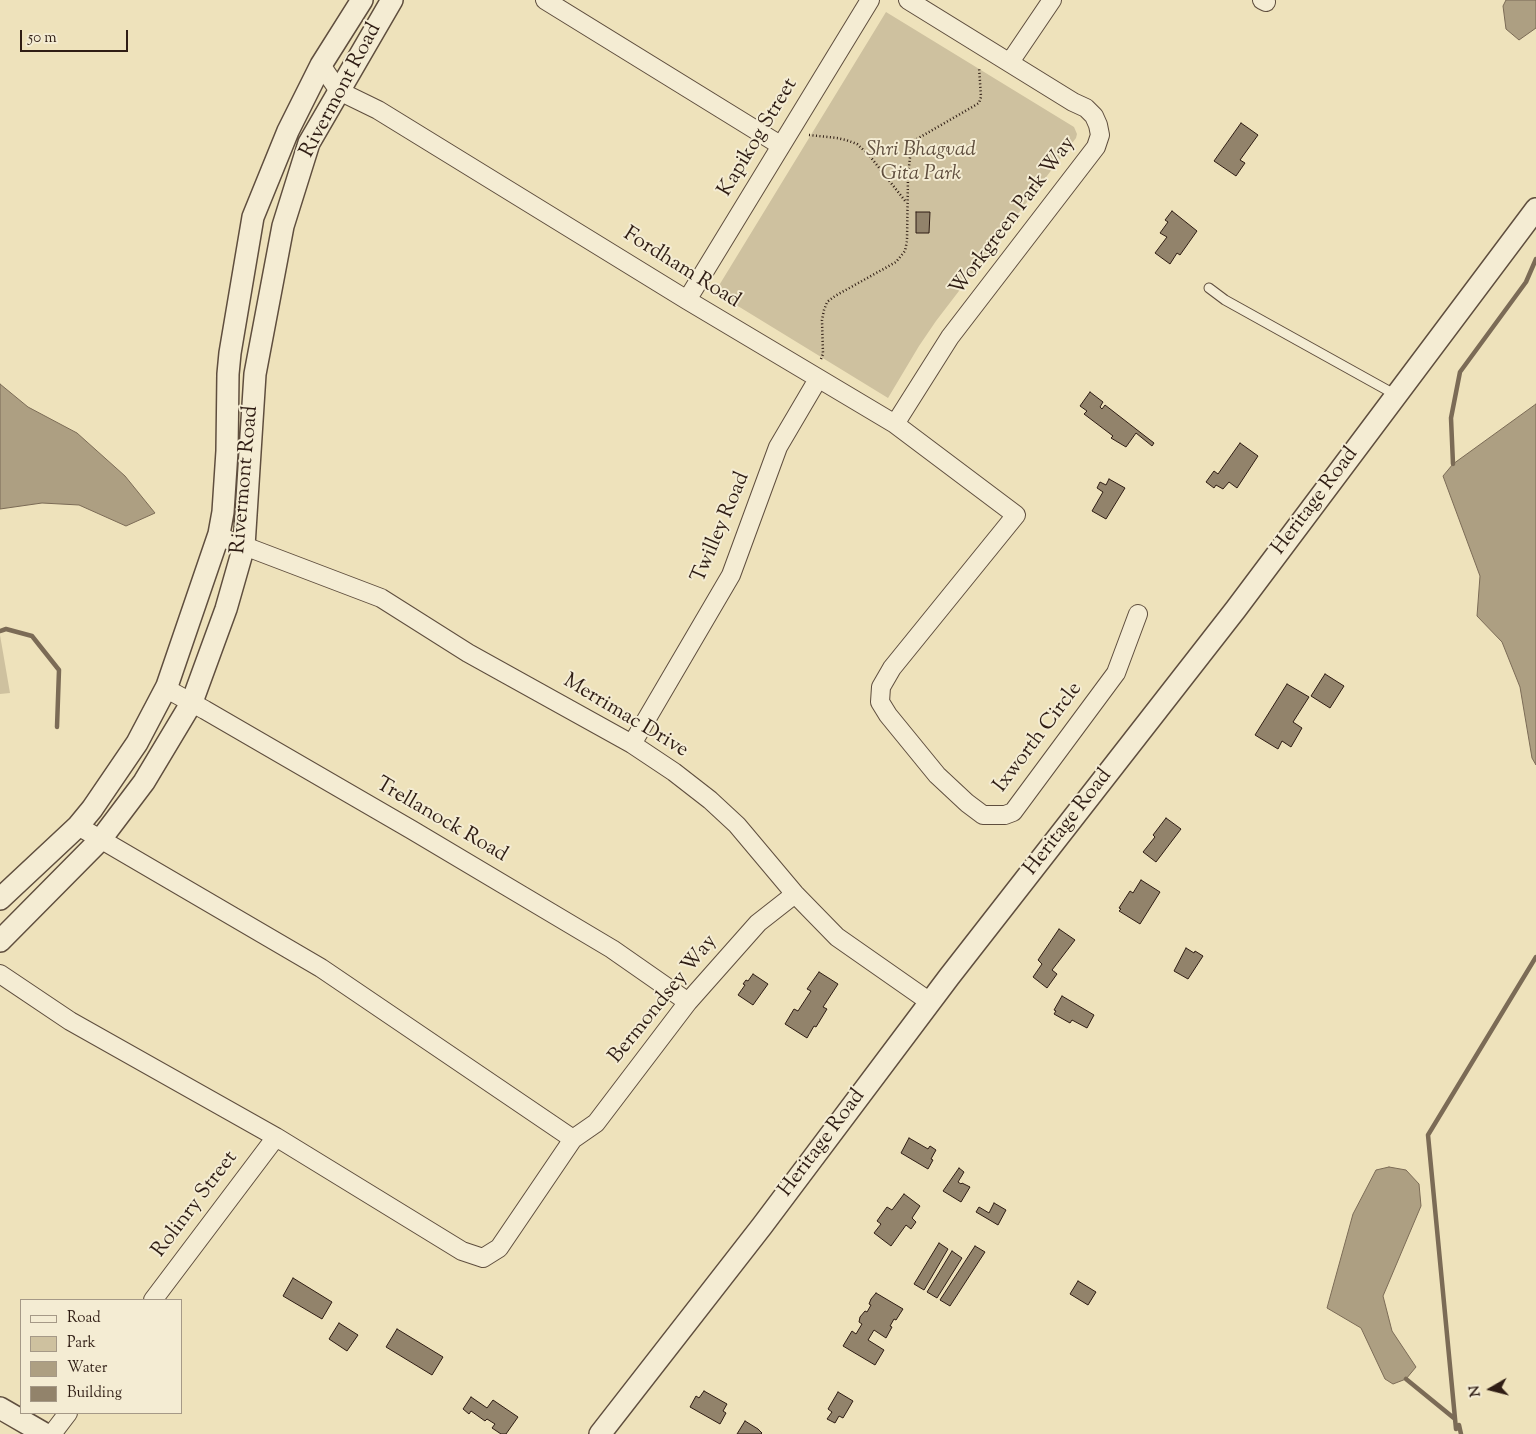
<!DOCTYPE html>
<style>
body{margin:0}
#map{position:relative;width:1536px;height:1434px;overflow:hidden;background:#eee2bb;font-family:"Sorts Mill Goudy",serif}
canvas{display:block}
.legend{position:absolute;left:20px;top:1299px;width:162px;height:115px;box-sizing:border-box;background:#f4ecd3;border:1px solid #a59987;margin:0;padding:6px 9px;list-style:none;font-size:15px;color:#2f1d14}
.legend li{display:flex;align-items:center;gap:10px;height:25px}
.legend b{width:25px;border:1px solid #a59987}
.north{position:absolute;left:1466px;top:1364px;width:50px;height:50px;-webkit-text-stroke:4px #f4ecd3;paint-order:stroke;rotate:262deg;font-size:14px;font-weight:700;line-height:20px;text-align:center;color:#2f1d14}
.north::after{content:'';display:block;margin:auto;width:18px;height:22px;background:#2f1d14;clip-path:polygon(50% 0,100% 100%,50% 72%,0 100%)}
.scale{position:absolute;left:20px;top:30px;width:108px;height:22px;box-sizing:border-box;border:2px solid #2f1d14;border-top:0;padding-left:6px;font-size:15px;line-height:18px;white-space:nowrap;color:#2f1d14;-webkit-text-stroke:4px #f4ecd3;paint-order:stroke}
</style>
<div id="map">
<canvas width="1536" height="1434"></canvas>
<ul class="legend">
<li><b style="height:6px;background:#f4ecd3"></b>Road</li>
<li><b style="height:14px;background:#cec19f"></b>Park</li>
<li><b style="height:14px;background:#ad9f82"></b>Water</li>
<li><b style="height:14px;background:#92836b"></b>Building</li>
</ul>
<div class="north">N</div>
<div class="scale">50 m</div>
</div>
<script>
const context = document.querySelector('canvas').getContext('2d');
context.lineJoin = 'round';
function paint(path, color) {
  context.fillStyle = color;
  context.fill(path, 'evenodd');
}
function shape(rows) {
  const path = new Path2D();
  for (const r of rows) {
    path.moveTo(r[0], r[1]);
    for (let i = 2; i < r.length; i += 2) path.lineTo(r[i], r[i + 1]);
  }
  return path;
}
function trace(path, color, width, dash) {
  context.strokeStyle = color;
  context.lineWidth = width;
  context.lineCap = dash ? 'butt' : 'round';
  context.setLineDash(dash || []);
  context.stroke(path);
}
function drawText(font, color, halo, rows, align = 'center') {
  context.font = font + ' "Sorts Mill Goudy",serif';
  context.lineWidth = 4;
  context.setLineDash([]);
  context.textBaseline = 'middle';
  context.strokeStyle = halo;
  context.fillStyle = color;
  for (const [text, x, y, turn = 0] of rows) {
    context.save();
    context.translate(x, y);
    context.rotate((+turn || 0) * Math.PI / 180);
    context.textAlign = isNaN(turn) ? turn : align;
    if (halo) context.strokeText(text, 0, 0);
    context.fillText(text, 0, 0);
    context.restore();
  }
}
paint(shape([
 [886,12,1074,127,1077,134,1076,138,936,321,919,346,888,398,715,292],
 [0,635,10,693,0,694]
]), '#cec19f');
const water = shape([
 [1506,0,1536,0,1536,28,1519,40,1506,29,1503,6,1506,0],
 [0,384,28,407,77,433,125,476,155,513,126,526,79,505,42,503,0,509,0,384],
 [1536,404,1536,765,1532,758,1520,687,1502,642,1477,616,1480,576,1443,476,1453,464,1536,404],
 [1389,1167,1406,1170,1419,1184,1421,1206,1383,1296,1392,1331,1416,1367,1406,1379,1393,1384,1385,1379,1361,1328,1327,1308,1353,1214,1376,1170,1389,1167]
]);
paint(water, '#ad9f82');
trace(water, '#7b6b56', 1);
trace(shape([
 [1453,464,1451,418,1460,372,1526,282,1536,259],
 [0,631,6,629,32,636,59,670,57,727],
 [1406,1379,1455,1419],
 [1459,1425,1461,1434],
 [1456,1429,1428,1135,1536,957]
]), '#7b6b56', 4.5);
const building = shape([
 [1241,123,1258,135,1240,160,1245,163,1236,176,1214,161,1241,123],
 [1172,211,1197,231,1180,255,1177,253,1170,264,1155,253,1167,237,1160,233,1168,222,1165,220,1172,211],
 [916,212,930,212,929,233,916,233,916,212],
 [1090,392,1103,402,1100,407,1102,409,1105,405,1154,443,1152,446,1136,433,1126,447,1111,438,1113,436,1084,414,1087,411,1080,406,1090,392],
 [1240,443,1258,456,1237,488,1229,482,1223,489,1216,485,1214,488,1206,482,1214,471,1218,474,1240,443],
 [1109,479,1125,488,1106,519,1092,511,1103,492,1097,488,1100,482,1106,485,1109,479],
 [1325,674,1344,686,1330,708,1311,696,1325,674],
 [1287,684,1309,697,1293,722,1302,728,1291,747,1282,741,1278,749,1255,735,1287,684],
 [1166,818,1181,829,1156,862,1143,852,1155,837,1153,835,1166,818],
 [1141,880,1160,892,1140,924,1119,911,1121,909,1119,908,1130,891,1133,893,1141,880],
 [1059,929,1075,940,1052,970,1057,974,1047,988,1033,977,1042,964,1038,960,1059,929],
 [1186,948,1194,953,1195,951,1203,956,1188,979,1174,971,1186,948],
 [819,972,838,984,823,1007,827,1009,816,1027,814,1026,807,1038,785,1024,794,1009,798,1011,811,991,807,989,819,972],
 [753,974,768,984,753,1005,738,995,745,985,743,984,746,980,748,981,753,974],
 [1062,996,1094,1015,1087,1028,1072,1020,1070,1023,1054,1014,1056,1011,1054,1010,1062,996],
 [909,1138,928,1149,930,1146,936,1150,931,1159,933,1160,928,1169,901,1153,909,1138],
 [959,1168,964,1172,958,1182,961,1184,962,1183,970,1187,961,1202,943,1191,959,1168],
 [904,1194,920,1206,912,1218,916,1222,911,1229,906,1225,891,1246,874,1233,881,1224,877,1221,887,1207,892,1210,904,1194],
 [994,1203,1006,1210,998,1225,976,1212,979,1207,989,1213,994,1203],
 [939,1243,948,1249,924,1290,914,1284,939,1243],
 [975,1246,985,1252,950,1306,940,1300,975,1246],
 [952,1251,962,1258,937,1298,927,1292,952,1251],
 [293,1278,332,1302,322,1319,283,1296,293,1278],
 [1078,1281,1096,1292,1088,1305,1070,1294,1078,1281],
 [876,1293,903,1309,896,1320,894,1319,890,1326,892,1327,886,1338,874,1330,868,1340,884,1350,875,1365,843,1346,852,1331,856,1334,862,1324,859,1322,860,1317,865,1311,867,1312,871,1305,869,1304,871,1299,876,1293],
 [339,1323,358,1335,347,1351,329,1339,339,1323],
 [397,1329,443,1357,432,1375,386,1347,397,1329],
 [704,1391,727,1404,723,1411,726,1413,720,1424,690,1407,696,1396,699,1398,704,1391],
 [838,1392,853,1401,843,1418,839,1416,835,1423,827,1419,832,1412,828,1409,838,1392],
 [471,1397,487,1408,493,1400,518,1417,506,1434,501,1434,492,1428,495,1424,487,1419,485,1421,471,1411,469,1414,463,1409,471,1397],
 [745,1421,758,1429,762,1433,761,1434,737,1434,745,1421]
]);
paint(building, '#92836b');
trace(building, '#2f1d14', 1);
const service = shape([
 [1209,288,1225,300,1396,395]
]);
const minor = shape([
 [545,0,780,145],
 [1262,0,1266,2],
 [1010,62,1052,0],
 [321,65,339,91,378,110,687,300,895,424,1016,515,892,668,881,687,880,702,888,715,937,775,967,803,983,815,1005,815,1013,812,1116,673,1138,614],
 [687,300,870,0],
 [895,424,950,337,1096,147,1100,135,1098,125,1094,116,1086,108,1073,102,908,0],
 [218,536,381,598,468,653,632,744,674,772,710,800,737,825,795,894,837,937,930,1002],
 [165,688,205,710,412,830,612,949,688,1002],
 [632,744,731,575,778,447,818,379],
 [0,974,70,1021,276,1137,462,1251,483,1258,499,1248,573,1139,321,968,78,826],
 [573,1139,596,1123,688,1002,758,923,795,894],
 [153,1300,276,1137],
 [52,1434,68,1413]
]);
const tertiary = shape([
 [0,899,78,826,92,809,137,743,167,686,219,534,223,512,227,451,228,374,230,353,253,217,288,131,321,65,362,0],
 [0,941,101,839,144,782,192,702,226,609,244,546,255,374,283,226,309,143,392,0],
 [0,1408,45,1434],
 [600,1434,762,1226,949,977,1236,609,1536,209]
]);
trace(service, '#5f4e3e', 11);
trace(minor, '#5f4e3e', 20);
trace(tertiary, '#5f4e3e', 24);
trace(shape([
 [809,135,837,138,846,140,857,144,869,155,906,202],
 [821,359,823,354,822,320,824,310,827,302,835,296,896,262,905,251,907,241,908,176,911,148,917,139,979,103,981,97,979,67]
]), '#2f1d14', 2.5, [1, 2.5]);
trace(service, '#f4ecd3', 9);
trace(minor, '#f4ecd3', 18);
trace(tertiary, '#f4ecd3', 21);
drawText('21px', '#2f1d14', '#f4ecd3', [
 ["Rivermont Road",342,91,-62],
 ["Kapikog Street",759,138,-59],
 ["Workgreen Park Way",1014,217,-53],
 ["Fordham Road",681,269,32],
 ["Rivermont Road",246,480,-85],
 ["Heritage Road",1316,502,-53],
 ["Twilley Road",722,528,-67],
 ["Merrimac Drive",625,717,31],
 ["Ixworth Circle",1039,738,-53],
 ["Trellanock Road",441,821,30],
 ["Heritage Road",1069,823,-52],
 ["Bermondsey Way",664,1000,-51],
 ["Heritage Road",823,1144,-53],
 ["Rolinry Street",196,1205,-53]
]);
drawText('italic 21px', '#5f4e3e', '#f4ecd3', [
 ["Shri Bhagvad",921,151],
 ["Gita Park",921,175]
]);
</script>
